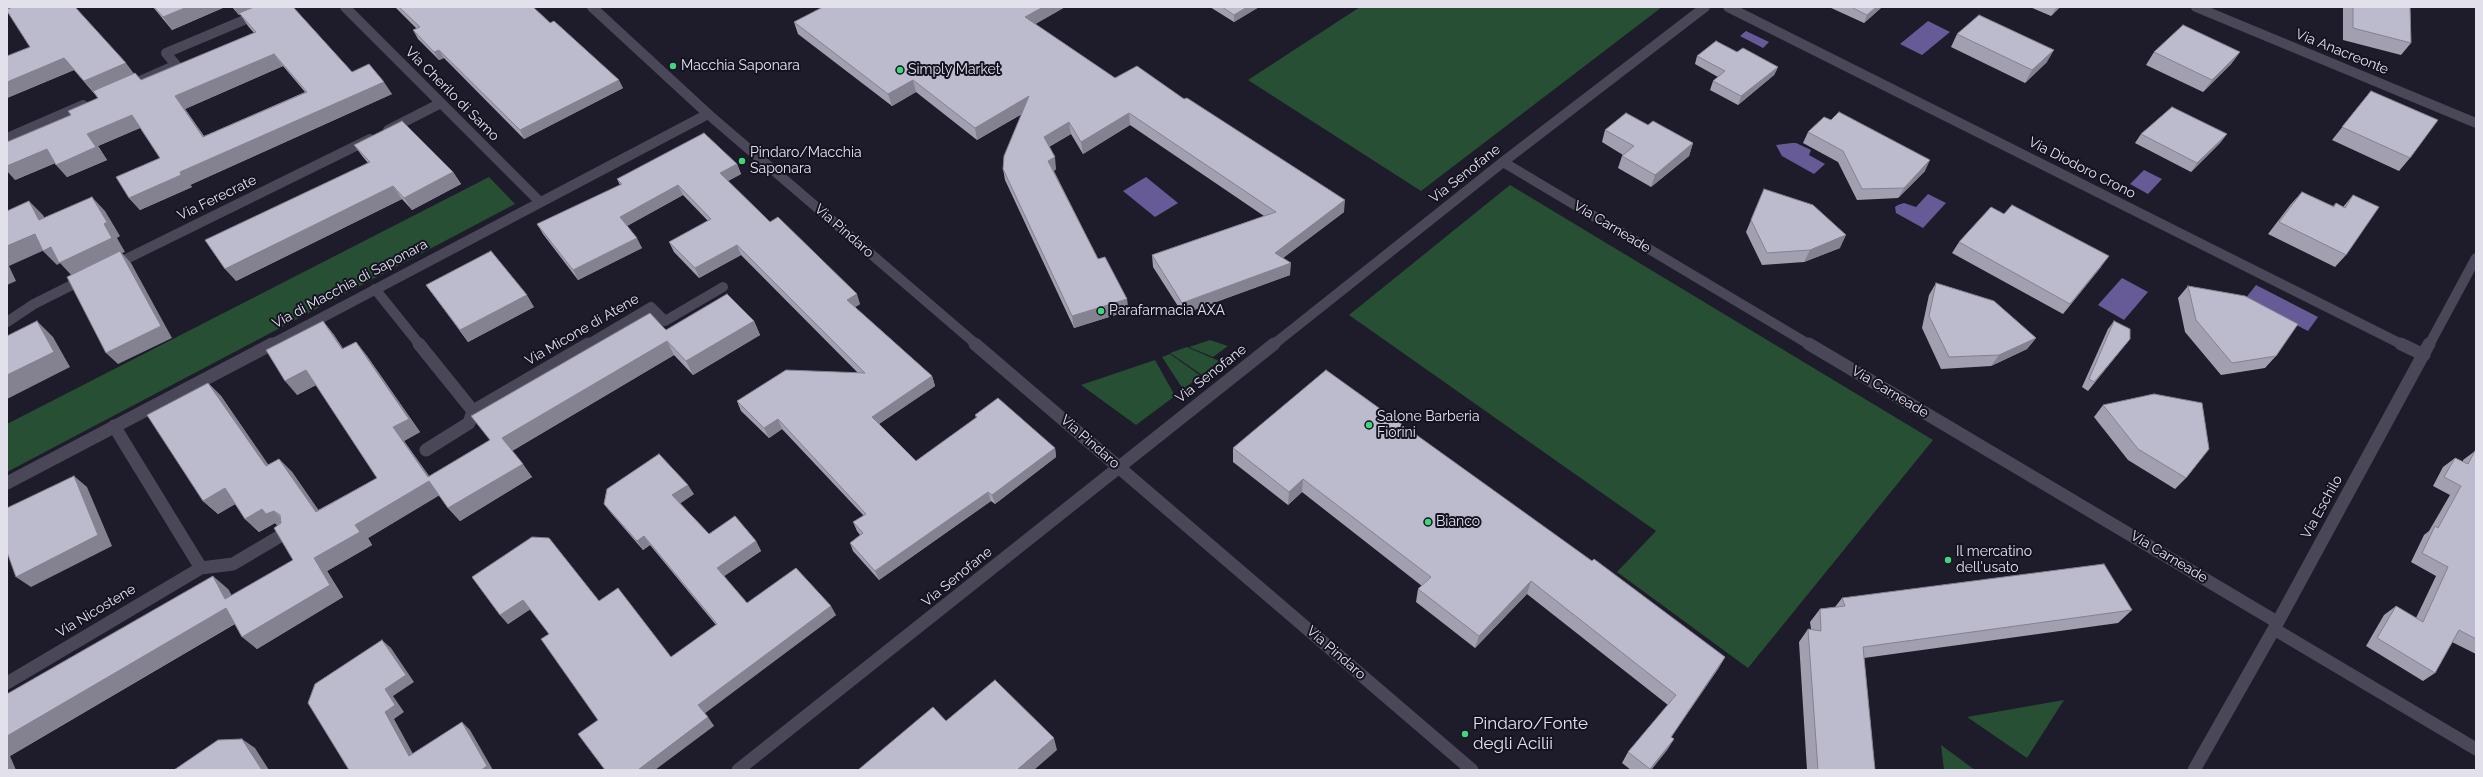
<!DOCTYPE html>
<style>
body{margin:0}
#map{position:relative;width:2483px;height:777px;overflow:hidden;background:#1e1c2a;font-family:Raleway,sans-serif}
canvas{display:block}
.frame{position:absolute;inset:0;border:8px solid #e2e1eb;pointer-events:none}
</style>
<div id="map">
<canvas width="2483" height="777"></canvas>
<div class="frame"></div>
</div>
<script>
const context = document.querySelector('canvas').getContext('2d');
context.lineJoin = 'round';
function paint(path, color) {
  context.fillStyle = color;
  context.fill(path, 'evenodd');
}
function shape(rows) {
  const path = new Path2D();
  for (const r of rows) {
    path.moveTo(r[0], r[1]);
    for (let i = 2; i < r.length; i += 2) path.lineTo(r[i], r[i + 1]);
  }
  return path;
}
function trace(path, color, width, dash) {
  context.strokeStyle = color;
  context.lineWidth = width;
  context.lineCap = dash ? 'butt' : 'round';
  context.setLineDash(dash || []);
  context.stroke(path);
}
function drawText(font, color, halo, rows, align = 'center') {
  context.font = font + ' Raleway,sans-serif';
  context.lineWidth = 4;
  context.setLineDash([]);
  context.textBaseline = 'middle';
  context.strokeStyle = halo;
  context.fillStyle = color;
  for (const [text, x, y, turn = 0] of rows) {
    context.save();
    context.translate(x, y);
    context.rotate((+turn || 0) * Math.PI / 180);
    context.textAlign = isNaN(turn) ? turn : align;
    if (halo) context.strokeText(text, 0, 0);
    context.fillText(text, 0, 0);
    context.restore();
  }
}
paint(shape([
 [1360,7,1662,7,1421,191,1248,80],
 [489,177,515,204,7,472,7,424],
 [1510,185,1933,440,1748,668,1617,572,1656,531,1349,315],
 [1210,340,1228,346,1213,357,1189,347],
 [1187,347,1219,361,1202,375,1170,353],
 [1170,354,1201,376,1183,389,1162,357],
 [1155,360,1175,396,1136,425,1081,385],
 [2064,700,2027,758,1967,717],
 [1941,745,1975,770,1944,770]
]), '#264f33');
paint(shape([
 [1928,21,1950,32,1922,55,1900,44],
 [1746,31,1769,42,1763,48,1740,36],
 [1792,143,1796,143,1811,150,1809,155,1825,164,1814,174,1782,156,1776,145],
 [2144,170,2162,179,2148,194,2130,184],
 [1146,177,1178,203,1155,217,1123,191],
 [1928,194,1946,203,1923,228,1896,213,1895,207,1898,205,1904,203,1916,207],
 [2122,278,2148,292,2124,320,2098,305],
 [2256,285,2318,317,2308,331,2245,299]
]), '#675b97');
trace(shape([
 [345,7,539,201],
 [1728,7,2403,345],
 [2196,7,2476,123],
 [133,84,176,65,166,53,275,7],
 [388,130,441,103],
 [7,138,83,105],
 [1503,162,1810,345],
 [112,266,370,139],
 [375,289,420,345],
 [7,322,34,304,86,278],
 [270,345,708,114],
 [587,345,651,307,665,321,723,287],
 [1273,345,1503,162,1705,7],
 [2429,345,2476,258]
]), '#4a4758', 10);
trace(shape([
 [419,344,473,411,588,344],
 [1809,344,2277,622],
 [2401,344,2424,355],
 [426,450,469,423,473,411],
 [7,483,272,344],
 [201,568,233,564,287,532],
 [2274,629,2476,749],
 [7,683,201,568,114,426],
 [738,770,1274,344],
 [2194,770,2274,629,2429,344]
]), '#4a4758', 13);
trace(shape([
 [592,7,708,114,977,345]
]), '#4a4758', 10);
trace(shape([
 [975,344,1472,770]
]), '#4a4758', 13);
paint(shape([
 [153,7,225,7,172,30],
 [232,7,293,7,352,72,392,94,190,185,192,187,140,210,129,198,160,158,140,128,98,146,107,160,67,177,55,163,15,180,71,115,98,98,74,70,7,98,7,56,134,74,141,80,254,33,248,26,240,14,239,15],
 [283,66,305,92,204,136,185,109],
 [395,7,533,7,623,88,524,139,444,58,439,60,418,39,413,30,417,29],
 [823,7,1065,7,1035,24,1115,78,1184,99,1344,212,1283,258,1290,275,1183,314,1153,267,1152,255,1264,216,1130,125,1083,154,1071,134,1049,147,1056,169,1054,171,1098,259,1127,299,1128,311,1074,328,1005,180,1003,169,1022,114,977,140,916,92,892,106,798,34,794,22],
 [1210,7,1259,7,1234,22],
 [1829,7,1882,7,1864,23],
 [2030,7,2060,7,2051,16],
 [2343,7,2410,7,2411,43,2401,55,2343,40],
 [1957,34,2047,62,2025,83,1951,47],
 [1737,52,1778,67,1774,75,1738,105,1710,90,1713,81,1718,77,1695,64,1697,56],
 [2154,52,2240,52,2231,64,2203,92,2146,65],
 [2371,91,2410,158,2399,171,2332,140],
 [1648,125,1693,143,1689,156,1651,187,1618,168,1622,156,1623,155,1602,142,1605,130],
 [1808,132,1925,171,1898,198,1857,200,1838,162,1803,143],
 [2141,134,2227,134,2220,143,2191,172,2135,143],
 [354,145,453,172,461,184,412,210,402,199,236,281,368,163,363,157],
 [737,164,741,174,728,181,770,222,860,304,855,307,932,376,935,386,879,424,916,461,976,418,975,415,1055,448,1056,457,995,504,991,501,879,580,853,551,850,543,860,535,857,531,853,522,864,516,782,429,769,438,741,411,737,401,858,373,741,255,699,278,674,252,669,242,708,221,683,195,627,226,642,248,578,280,543,234,537,224,620,185,617,179],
 [1764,189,1840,248,1804,262,1762,265,1746,232],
 [2302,192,2333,206,2336,203,2343,207,2353,195,2346,255,2335,267,2268,234,2291,204],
 [2004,214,2101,267,2063,314,1952,253,1959,242],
 [1936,283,2036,338,2027,349,1991,366,1941,369,1922,328,1929,295],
 [426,285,534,307,468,342],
 [2188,286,2276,356,2265,368,2221,375,2185,332,2178,298],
 [323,321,334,335,343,349,356,342,367,356,420,432,404,441,429,476,490,440,666,330,754,321,760,335,693,375,674,355,512,451,532,477,460,521,448,508,439,495,368,538,372,545,327,571,343,597,257,649,235,624,10,756,7,770,7,694,228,589,232,596,293,560,277,525,275,523,259,532,245,519,235,504,218,514,203,501,208,383,221,396,268,465,279,459,292,472,318,510,377,478,316,385,297,395],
 [2114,321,2130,339,2088,391,2082,387,2108,329],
 [2103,405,2186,478,2175,489,2128,460,2094,417],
 [1233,448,1725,657,1718,669,1671,737,1674,739,1667,750,1651,770,1631,770,1622,763,1628,752,1668,705,1527,594,1475,648,1416,602,1418,589,1422,586,1302,492,1288,505,1233,462],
 [2475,451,2476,452,2476,654,2452,642,2435,673,2423,681,2366,646,2384,615,2396,606,2416,618,2436,576,2411,562,2424,535,2429,531,2450,495,2433,486,2443,467,2455,458,2463,462,2463,460],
 [694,494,680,503,709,534,756,541,761,551,724,576,747,603,836,615,704,713,714,726,598,720,549,634,530,609,508,624,500,615,472,577,599,601,671,657,716,625,650,545,643,550,611,513,604,504],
 [1842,598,2132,610,2118,623,1864,658,1875,770,1807,770,1799,642,1808,629,1811,629,1810,622,1820,609,1835,607]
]), '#a2a0b0');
paint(shape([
 [187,7,225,7,172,30,163,17],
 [233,7,258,7,239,15],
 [1043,7,1065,7,1027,29,1025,17],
 [1247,7,1259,7,1234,22,1234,15],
 [1876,7,1882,7,1864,23,1867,15],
 [2056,7,2060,7,2051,16,2056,8],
 [439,50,444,58,439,60,434,52],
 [2054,50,2047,62,2025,83,2032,70],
 [2240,52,2231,64,2203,92,2212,80],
 [274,54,283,66,185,109,213,149,203,137,175,96],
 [64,58,74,70,7,98,7,82],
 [126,63,135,75,94,93,84,81],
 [1778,67,1774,75,1738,105,1741,96],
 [619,80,623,88,524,139,520,130],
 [913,80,916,92,892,106,888,94],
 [384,82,392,94,190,185,192,187,140,210,129,198,180,172],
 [1029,96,1031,108,977,140,975,128],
 [1129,113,1130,125,1083,154,1081,142],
 [132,115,142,127,98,146,107,160,67,177,56,165,87,134],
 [1069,122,1071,134,1046,148,1044,137],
 [2227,134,2220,143,2191,172,2197,163],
 [1693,143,1689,156,1651,187,1655,175],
 [47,149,58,162,15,180,7,171,7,166],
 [1055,157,1056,169,1050,173,1048,161],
 [1930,160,1925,171,1898,198,1904,188],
 [737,164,741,174,724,183,720,173],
 [453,172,461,184,412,210,404,198],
 [678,185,683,195,625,227,620,217],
 [393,186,402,199,236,281,225,269],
 [92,197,105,211,120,236,117,238,125,252,122,253,131,263,172,338,118,364,106,353,73,277,60,263,57,265,43,251,104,224],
 [1345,200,1344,212,1275,264,1275,253],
 [29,201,43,215,52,234,39,220],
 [35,234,49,248,9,266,16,281,7,285,7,246],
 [1846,235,1840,248,1804,262,1810,250],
 [637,238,642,248,578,280,573,270],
 [737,245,741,255,699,278,695,268],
 [2109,256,2101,267,2063,314,2070,304],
 [1291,263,1290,275,1183,314,1182,303],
 [857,294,860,304,851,310,847,300],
 [527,295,534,307,468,342,460,330],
 [1127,299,1128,311,1074,328,1072,316],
 [37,321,53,337,70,367,7,399,7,375],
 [323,321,334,335,353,363,342,349],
 [754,321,760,335,693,375,686,361],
 [2036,338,2027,349,1991,366,1999,355],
 [667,341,674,355,512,451,502,438],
 [356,342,367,356,420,432,404,441,439,490,428,477,393,427],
 [306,370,318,384,297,395,285,381],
 [932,376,935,386,876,426,872,417],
 [208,383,221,396,279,480,266,466],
 [778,419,782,429,769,438,764,428],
 [1055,448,1056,457,995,504,992,495],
 [279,459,292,472,329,525,316,512],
 [523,464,532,477,460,521,448,508],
 [74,476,87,487,112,546,31,587,16,577],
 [1303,479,1302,492,1288,505,1289,492],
 [429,481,440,495,368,538,372,545,327,571,343,597,257,649,242,637,314,558,355,525],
 [688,485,694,494,678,505,672,495],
 [225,488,239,502,218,514,203,501],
 [988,492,991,501,879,580,875,571],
 [262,509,274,511,287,524,279,527,275,523,259,532,245,519],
 [644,536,650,545,643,550,637,541],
 [756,541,761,551,723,577,717,568],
 [213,576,228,589,240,611,225,599],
 [1531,581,1527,594,1475,648,1479,636],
 [523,600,531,609,508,624,500,615],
 [831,606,836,615,704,714,698,705],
 [226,608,241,620,10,756,16,770,7,770,7,736],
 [382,640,391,648,414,682,393,696,404,712,394,719,418,763,409,756,385,712],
 [1725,657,1718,669,1664,748,1671,737],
 [708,717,714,726,655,770,638,770],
 [462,722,470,730,493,770,481,770],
 [1054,738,1057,750,1034,770,1017,770],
 [242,739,255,748,269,770,262,770],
 [1674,739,1667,750,1651,770,1649,770]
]), '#848290');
const building = shape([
 [13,7,75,7,126,63,84,81,64,58,7,82,7,56,30,47,7,11,7,9,13,7],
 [154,7,187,7,163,17,154,7],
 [254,7,293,7,352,72,369,64,384,82,180,172,181,175,129,198,116,177,160,158,132,115,87,134,96,147,56,165,47,149,7,166,7,142,71,115,68,111,98,98,93,91,135,73,141,80,256,32,239,13,254,7],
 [274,54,307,92,203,137,175,96,274,54],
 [399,7,533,7,550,23,554,21,619,80,520,130,439,50,434,52,413,30,420,27,399,7],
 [823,7,1043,7,1025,17,1115,78,1137,66,1184,99,1187,98,1345,200,1275,253,1291,263,1182,303,1152,255,1276,212,1129,113,1081,142,1069,122,1044,137,1055,157,1048,161,1098,259,1105,257,1127,299,1072,316,1003,169,1004,156,1029,96,975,128,913,80,888,94,794,22,823,7],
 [1222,7,1247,7,1234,15,1222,7],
 [1851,7,1876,7,1867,15,1851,7],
 [2353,7,2410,7,2411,43,2353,28,2353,7],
 [1979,15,2054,50,2032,70,1957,34,1979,15],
 [2183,25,2240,52,2212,80,2154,52,2183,25],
 [1716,41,1737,52,1743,48,1778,67,1741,96,1713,81,1725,71,1697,56,1716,41],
 [2371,91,2438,120,2410,158,2342,127,2371,91],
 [2172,107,2227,134,2197,163,2141,134,2172,107],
 [1839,112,1930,160,1904,188,1862,189,1843,151,1808,132,1824,117,1831,120,1839,112],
 [1626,113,1648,125,1653,121,1693,143,1655,175,1622,156,1634,146,1605,130,1626,113],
 [402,121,453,172,404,198,393,186,225,269,205,240,370,162,354,145,402,121],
 [704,133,737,164,720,173,770,222,778,217,857,294,847,300,932,376,872,417,916,461,977,417,975,415,998,398,1055,448,992,495,988,492,875,571,850,543,863,533,853,522,866,514,778,419,764,428,737,401,786,370,865,373,737,245,695,268,669,242,711,219,678,185,620,217,637,238,573,270,537,224,622,184,617,179,704,133],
 [1764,189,1813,205,1846,235,1810,250,1767,253,1751,220,1764,189],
 [2302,192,2334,207,2336,203,2345,208,2353,195,2379,207,2346,255,2279,222,2302,192],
 [92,197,107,222,104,224,112,238,59,263,51,247,43,251,35,234,7,246,7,211,29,201,39,220,92,197],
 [2012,205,2109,256,2070,304,1959,242,1991,207,2004,214,2012,205],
 [120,251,161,326,106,353,67,277,120,251],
 [491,251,527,295,460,330,426,285,491,251],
 [1936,283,1994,301,2036,338,1999,355,1949,357,1929,316,1936,283],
 [2188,286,2245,296,2298,324,2276,356,2232,363,2196,320,2188,286],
 [727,294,754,321,686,361,667,341,502,438,523,464,448,508,429,481,355,525,360,532,314,558,330,585,242,637,226,608,7,736,7,694,213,576,225,599,293,560,274,528,281,523,280,515,274,511,266,514,262,509,245,519,225,488,203,501,147,415,208,383,266,466,279,459,316,512,377,478,306,370,285,381,266,350,323,321,342,349,356,342,409,419,393,427,428,477,490,440,471,416,650,313,666,330,727,294],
 [37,321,54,352,7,375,7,336,37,321],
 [2114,321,2130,329,2130,339,2094,382,2089,379,2114,321],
 [1326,370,1592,561,1594,559,1725,657,1671,737,1674,739,1650,769,1628,752,1676,695,1531,581,1479,636,1418,589,1431,577,1303,479,1289,492,1233,448,1326,370],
 [2154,394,2202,403,2209,449,2186,478,2138,449,2103,405,2154,394],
 [2475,451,2476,452,2476,639,2459,630,2435,673,2377,638,2396,606,2423,622,2448,567,2422,553,2435,526,2438,528,2461,486,2444,477,2455,458,2468,464,2475,451],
 [659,454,688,485,672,495,709,534,735,516,756,541,717,568,747,603,796,568,831,606,698,705,708,717,638,770,605,770,578,734,598,720,541,639,549,634,523,600,500,615,472,577,532,537,549,538,599,601,618,588,671,657,717,624,644,536,637,541,604,504,607,489,659,454],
 [74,476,98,535,16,577,7,552,7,508,74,476],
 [2104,564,2132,610,1863,647,1875,770,1818,770,1808,629,1821,631,1820,609,1845,606,1842,598,2104,564],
 [382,640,406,675,385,689,395,705,385,712,409,756,462,722,487,766,481,770,349,770,308,703,315,684,382,640],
 [995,680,1054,738,1017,770,858,770,933,707,946,721,995,680],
 [242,739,262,770,174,770,218,740,242,739]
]);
paint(building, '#bcbacd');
trace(building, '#848290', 1);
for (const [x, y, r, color] of [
 [673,66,4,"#40d77c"],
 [900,70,4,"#40d77c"],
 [742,161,4,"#40d77c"],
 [1101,311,4,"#40d77c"],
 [1369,425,4,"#40d77c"],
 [1428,522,4,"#40d77c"],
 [1948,560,4,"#40d77c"],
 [1465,734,4,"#40d77c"]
]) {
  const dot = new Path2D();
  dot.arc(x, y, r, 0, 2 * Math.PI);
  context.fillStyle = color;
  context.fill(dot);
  trace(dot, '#151321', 1.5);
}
drawText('14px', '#e2e1eb', '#151321', [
 ["Via Anacreonte",2342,52,22],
 ["Via Cherilo di Samo",452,94,45],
 ["Via Diodoro Crono",2082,168,27],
 ["Via Senofane",1465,174,-38],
 ["Via Ferecrate",217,198,-26],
 ["Via Carneade",1612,227,31],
 ["Via Pindaro",844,231,41],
 ["Via di Macchia di Saponara",350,284,-28],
 ["Via Micone di Atene",582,330,-30],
 ["Via Senofane",1211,374,-38],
 ["Via Carneade",1890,392,31],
 ["Via Pindaro",1090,442,41],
 ["Via Eschilo",2322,507,-61],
 ["Via Carneade",2169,557,31],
 ["Via Senofane",957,577,-39],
 ["Via Nicostene",96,611,-31],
 ["Via Pindaro",1336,653,41]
]);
drawText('14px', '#e2e1eb', '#151321', [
 ["Macchia Saponara",681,66],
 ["Simply Market",908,70],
 ["Pindaro/Macchia",750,153],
 ["Saponara",750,169],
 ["Parafarmacia AXA",1109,311],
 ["Salone Barberia",1377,417],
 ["Fiorini",1377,433],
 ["Bianco",1436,522],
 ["Il mercatino",1956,552],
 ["dell'usato",1956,568]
], 'left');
drawText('17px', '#e2e1eb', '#151321', [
 ["Pindaro/Fonte",1473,724],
 ["degli Acilii",1473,744]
], 'left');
</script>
